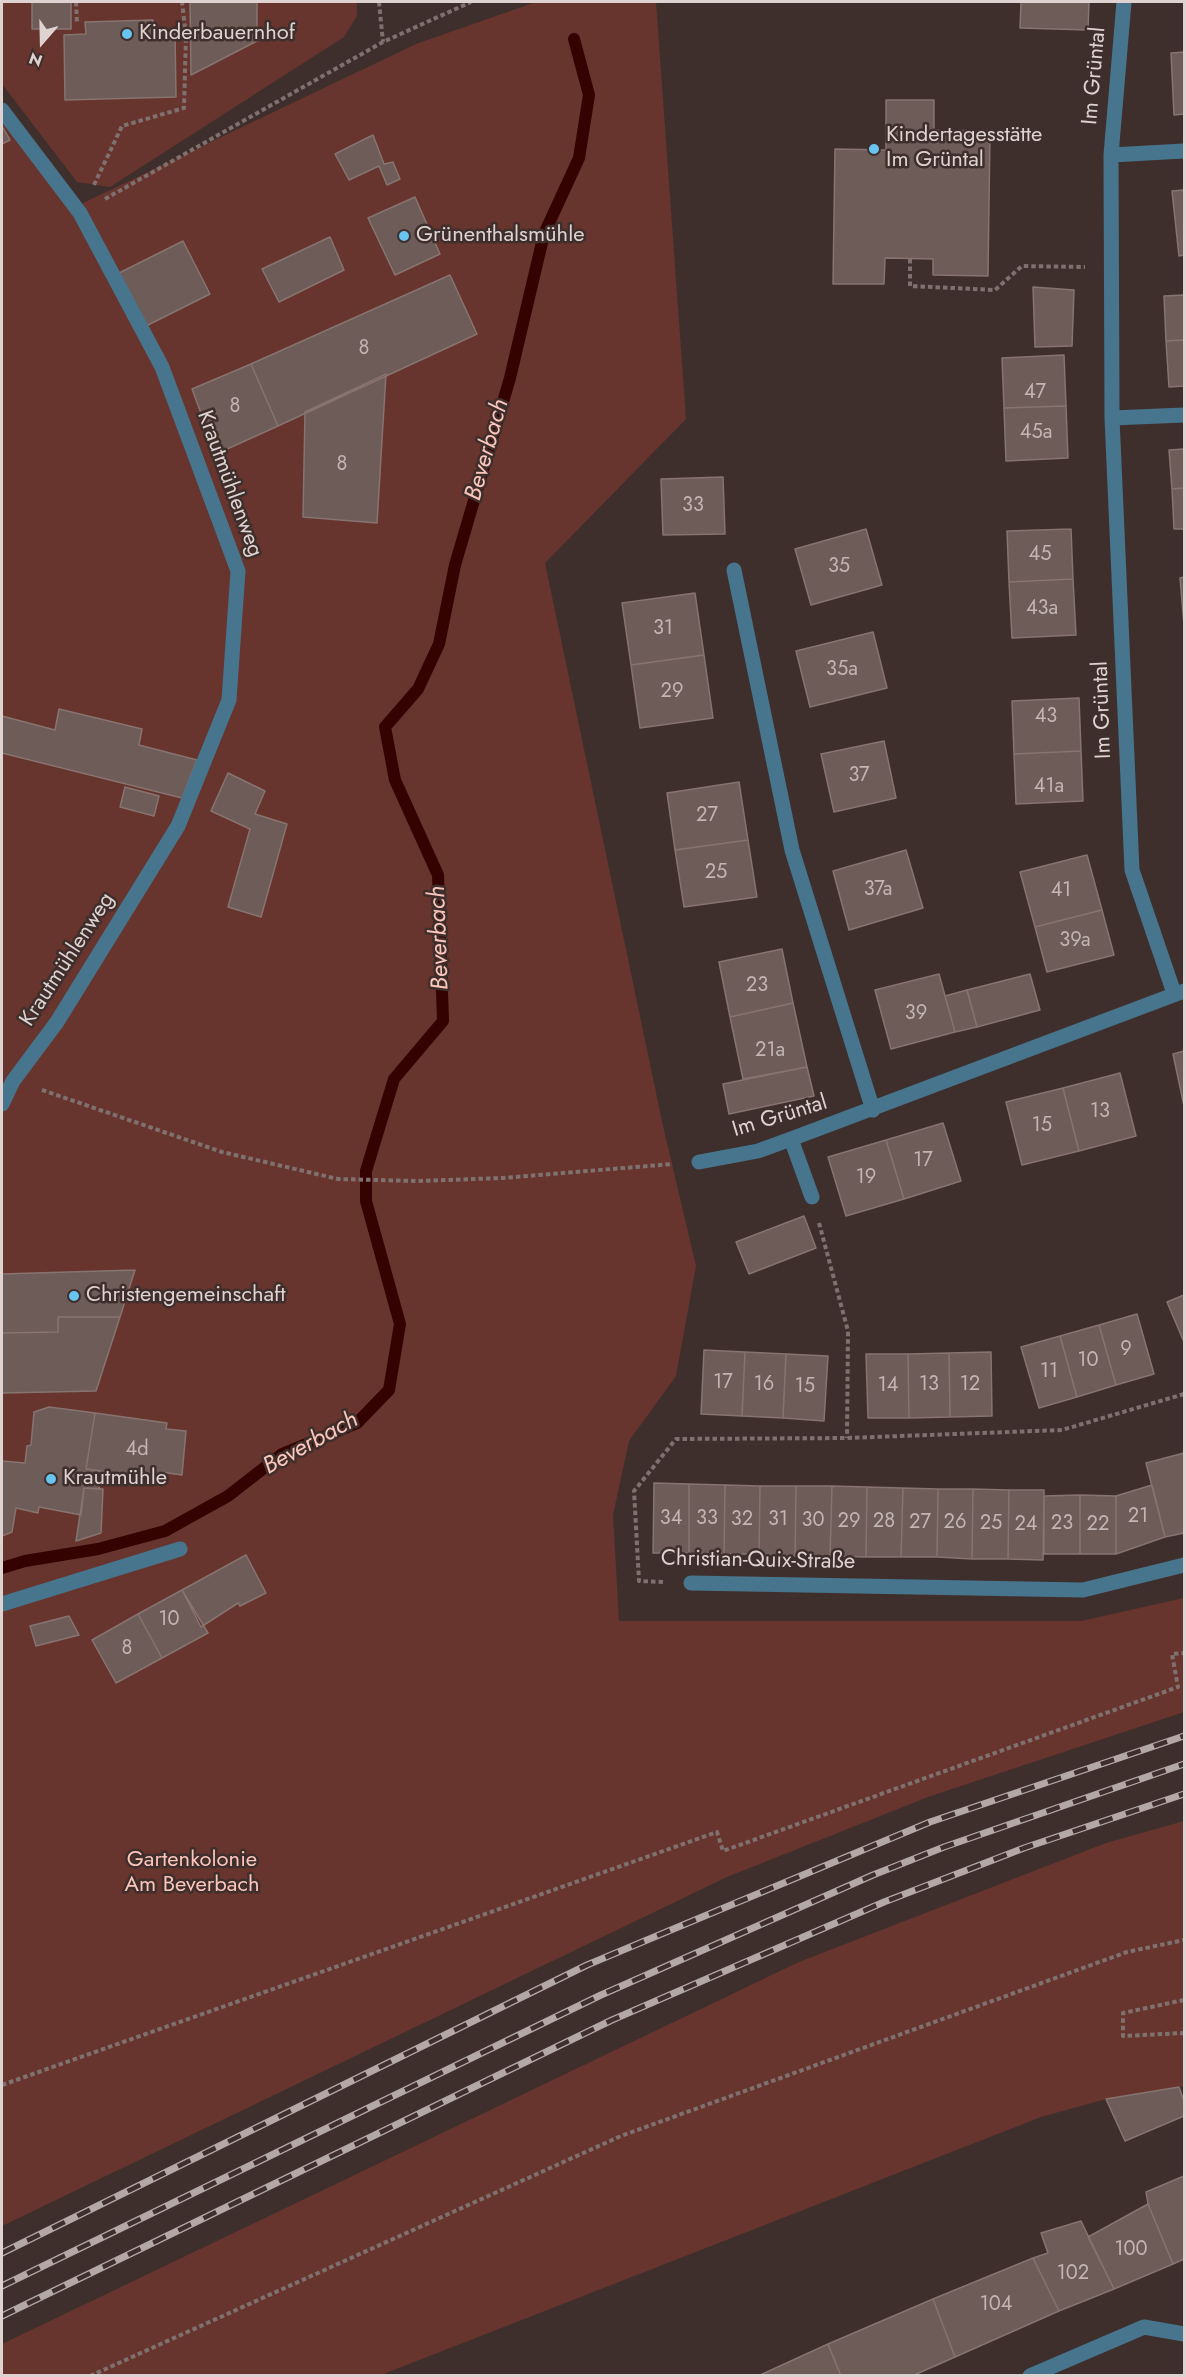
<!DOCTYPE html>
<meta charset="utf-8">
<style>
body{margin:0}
#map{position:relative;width:1186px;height:2377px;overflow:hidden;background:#3f2f2c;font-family:Jost,sans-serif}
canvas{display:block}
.frame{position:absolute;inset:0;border:3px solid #ded3d1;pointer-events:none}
.north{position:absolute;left:12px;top:12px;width:60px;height:60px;-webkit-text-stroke:4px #3f2f2c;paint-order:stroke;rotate:200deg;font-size:16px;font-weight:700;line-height:24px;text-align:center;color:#ded3d1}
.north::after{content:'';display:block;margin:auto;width:21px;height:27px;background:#ded3d1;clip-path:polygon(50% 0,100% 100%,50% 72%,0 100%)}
</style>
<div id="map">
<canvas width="1186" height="2377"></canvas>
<div class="frame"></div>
<div class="north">N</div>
</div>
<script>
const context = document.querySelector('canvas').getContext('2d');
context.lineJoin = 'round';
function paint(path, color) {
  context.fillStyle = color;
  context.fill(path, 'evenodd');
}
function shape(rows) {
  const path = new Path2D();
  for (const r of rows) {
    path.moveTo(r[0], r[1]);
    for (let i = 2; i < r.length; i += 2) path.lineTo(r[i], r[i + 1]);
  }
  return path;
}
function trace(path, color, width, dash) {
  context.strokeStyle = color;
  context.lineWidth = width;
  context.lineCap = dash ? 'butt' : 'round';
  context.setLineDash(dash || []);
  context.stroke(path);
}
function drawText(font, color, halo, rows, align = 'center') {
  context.font = font + ' Jost,sans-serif';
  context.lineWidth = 5;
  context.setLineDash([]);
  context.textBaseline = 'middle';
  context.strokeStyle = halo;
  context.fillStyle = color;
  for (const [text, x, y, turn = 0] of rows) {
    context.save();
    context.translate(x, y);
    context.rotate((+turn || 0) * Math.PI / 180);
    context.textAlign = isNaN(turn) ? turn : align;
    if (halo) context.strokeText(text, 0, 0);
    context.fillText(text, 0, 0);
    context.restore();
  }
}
paint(shape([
 [2,2,357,2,357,16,344,37,110,187,77,182,2,84],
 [536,2,656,2,686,419,545,563,663,1126,696,1266,676,1376,629,1441,613,1515,619,1621,1081,1621,1184,1598,1184,1712,928,1797,727,1877,2,2226,2,113,79,205,416,44],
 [1184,1821,1184,2086,1106,2099,1041,2117,381,2375,2,2376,2,2344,799,1962,1106,1843]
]), '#67352d');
trace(shape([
 [2,1568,25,1561,98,1549,165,1531,228,1496,282,1454,357,1423,389,1390,400,1324,366,1201,366,1171,394,1079,443,1021,438,875,395,780,385,727,418,689,439,644,455,565,510,378,544,234,579,158,589,95,574,39]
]), '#340301', 12);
const building = shape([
 [32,2,71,2,71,29,32,29,32,2],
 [190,2,257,2,257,41,191,75,190,2],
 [1021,2,1089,2,1088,30,1020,28,1021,2],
 [153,20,153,34,175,33,176,97,65,100,64,35,86,34,85,22,153,20],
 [1184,52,1184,114,1174,115,1171,53,1184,52],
 [886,100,934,100,934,130,990,131,988,276,933,275,933,259,885,258,884,284,833,284,835,149,886,150,886,100],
 [2,126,10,140,2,144,2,126],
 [373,135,384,164,393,162,400,179,387,185,379,166,349,180,335,154,373,135],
 [1184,190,1184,255,1179,256,1172,191,1184,190],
 [415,197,440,254,395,275,368,218,415,197],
 [330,237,344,270,279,302,262,269,330,237],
 [183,241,210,294,146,326,119,273,183,241],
 [450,275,477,334,278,426,251,364,450,275],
 [1033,287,1074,290,1072,346,1035,347,1033,287],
 [1184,295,1184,340,1166,341,1164,296,1184,295],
 [1184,340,1184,386,1169,387,1166,341,1184,340],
 [1064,355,1066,406,1004,408,1002,358,1064,355],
 [251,364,278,426,216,454,192,389,251,364],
 [386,374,377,523,303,517,305,412,386,374],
 [1066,406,1068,458,1006,461,1004,408,1066,406],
 [1184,449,1184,488,1172,489,1169,450,1184,449],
 [723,477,725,534,663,535,661,479,723,477],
 [1184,488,1184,529,1174,529,1172,489,1184,488],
 [866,529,882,585,811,605,795,549,866,529],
 [1071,529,1073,579,1009,582,1007,531,1071,529],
 [1184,577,1184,625,1180,578,1184,577],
 [1073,579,1076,635,1012,638,1009,582,1073,579],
 [695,593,704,655,631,665,622,603,695,593],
 [873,632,887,688,810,707,796,651,873,632],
 [704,655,713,718,640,728,631,665,704,655],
 [1079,698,1081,751,1014,754,1012,701,1079,698],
 [59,709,142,729,139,745,197,760,182,798,2,753,2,716,55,730,59,709],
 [884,741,896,798,834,812,821,754,884,741],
 [1081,751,1083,801,1016,804,1014,754,1081,751],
 [228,773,265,791,255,814,287,824,261,917,228,907,250,829,211,811,228,773],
 [739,782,748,840,675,850,667,793,739,782],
 [125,787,159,796,154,816,120,807,125,787],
 [748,840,757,897,684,907,675,850,748,840],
 [906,850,923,908,849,930,833,871,906,850],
 [1087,855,1102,910,1035,927,1020,872,1087,855],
 [1102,910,1114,955,1047,972,1035,927,1102,910],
 [782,949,793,1003,730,1017,719,962,782,949],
 [939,974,955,1032,891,1049,875,990,939,974],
 [1030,974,1040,1010,977,1027,967,990,1030,974],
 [967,990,977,1027,955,1032,945,996,967,990],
 [793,1003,807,1067,743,1079,730,1017,793,1003],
 [1184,1051,1184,1106,1173,1054,1184,1051],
 [807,1067,814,1096,729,1114,723,1084,807,1067],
 [1120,1073,1136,1136,1079,1151,1063,1088,1120,1073],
 [1063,1088,1079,1151,1022,1165,1006,1102,1063,1088],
 [943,1123,961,1181,904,1199,886,1140,943,1123],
 [886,1140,904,1199,846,1216,828,1157,886,1140],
 [804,1216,816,1248,749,1274,736,1242,804,1216],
 [135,1270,120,1317,58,1317,58,1332,2,1333,2,1274,135,1270],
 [1184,1295,1184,1342,1167,1302,1184,1295],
 [1137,1314,1154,1374,1116,1385,1099,1325,1137,1314],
 [58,1317,120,1317,96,1391,2,1393,2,1333,58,1332,58,1317],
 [1099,1325,1116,1385,1077,1397,1060,1336,1099,1325],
 [1060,1336,1077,1397,1039,1408,1021,1347,1060,1336],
 [704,1350,745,1352,742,1416,701,1414,704,1350],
 [745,1352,786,1354,783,1418,742,1416,745,1352],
 [991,1352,992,1416,950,1417,949,1353,991,1352],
 [949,1353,950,1417,909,1418,908,1354,949,1353],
 [786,1354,828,1356,824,1421,783,1418,786,1354],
 [866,1354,908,1354,909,1418,868,1418,866,1354],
 [49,1407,95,1413,86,1469,101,1471,99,1489,84,1488,81,1515,39,1507,38,1513,16,1508,12,1532,2,1536,2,1461,25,1463,27,1446,31,1445,34,1412,49,1407],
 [95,1413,167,1423,166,1429,186,1431,182,1475,161,1472,160,1480,86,1469,95,1413],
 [1184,1453,1184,1533,1165,1537,1146,1463,1184,1453],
 [654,1483,689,1484,689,1553,653,1553,654,1483],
 [689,1484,725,1485,724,1554,689,1553,689,1484],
 [725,1485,760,1486,759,1554,724,1554,725,1485],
 [1152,1485,1165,1537,1116,1554,1116,1496,1152,1485],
 [760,1486,796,1486,795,1556,759,1554,760,1486],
 [796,1486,832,1486,830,1556,795,1556,796,1486],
 [832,1486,867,1487,866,1557,830,1556,832,1486],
 [867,1487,903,1488,901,1557,866,1557,867,1487],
 [84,1488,103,1489,101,1533,76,1541,84,1488],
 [903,1488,938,1489,937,1557,901,1557,903,1488],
 [938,1489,973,1489,972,1559,937,1557,938,1489],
 [973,1489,1009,1490,1008,1559,972,1559,973,1489],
 [1009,1490,1044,1490,1043,1560,1008,1559,1009,1490],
 [1080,1495,1080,1554,1044,1554,1044,1496,1080,1495],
 [1080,1495,1116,1496,1116,1554,1080,1554,1080,1495],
 [246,1555,266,1593,240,1606,238,1603,201,1627,182,1590,246,1555],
 [182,1590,208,1633,162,1658,138,1614,182,1590],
 [138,1614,162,1658,116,1683,92,1640,138,1614],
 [69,1616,79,1635,36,1646,30,1626,69,1616],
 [1179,2087,1184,2101,1184,2116,1125,2141,1106,2099,1179,2087],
 [1184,2176,1184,2259,1173,2264,1148,2204,1146,2192,1184,2176],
 [1148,2204,1173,2264,1114,2289,1088,2237,1148,2204],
 [1081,2221,1114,2289,1059,2311,1033,2258,1048,2253,1041,2233,1081,2221],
 [1033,2258,1059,2311,955,2357,933,2299,1033,2258],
 [933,2299,955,2357,912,2376,841,2376,828,2344,933,2299],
 [828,2344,841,2376,758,2376,828,2344]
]);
paint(building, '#6e5c58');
trace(building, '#877471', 1.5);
trace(shape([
 [76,2,77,23],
 [379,2,383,42],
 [94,185,122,126,184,108,186,36,182,2],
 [105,199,383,42,471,2],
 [910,259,910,286,995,290,1022,266,1085,267],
 [42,1090,222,1152,338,1179,417,1181,503,1178,672,1164],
 [819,1223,848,1331,847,1438],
 [663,1582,639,1581,634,1491,676,1439,847,1438,1062,1430,1184,1394],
 [1184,2000,1123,2013,1123,2036,1184,2033],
 [2,2085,717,1832,723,1851,1178,1687,1172,1654,1184,1653],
 [90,2376,621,2136,1127,1952,1184,1940]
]), '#7f716f', 4, [4.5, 3]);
trace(shape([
 [1124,2,1111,155,1112,418,1132,870,1174,993],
 [2,110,80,213,162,367,238,571,229,700,178,826,57,1022,13,1081,2,1104],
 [1111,155,1184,151],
 [1112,418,1184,415],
 [734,570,792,850,873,1110],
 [791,1139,812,1197],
 [699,1162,758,1151,791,1139,1184,991],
 [691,1583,1083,1590,1184,1565],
 [2,1604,180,1549],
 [1030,2376,1144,2327,1184,2334]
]), '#47758d', 15);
const rail = shape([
 [2,2253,587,1965,930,1822,1184,1736],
 [2,2286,601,1995,873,1875,944,1847,1184,1764],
 [2,2316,612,2020,884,1902,1024,1848,1184,1794]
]);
trace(rail, '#b4a8a6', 7);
trace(rail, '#3f2f2c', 4.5, [14]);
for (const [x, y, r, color] of [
 [127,34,6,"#68c4f0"],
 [874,149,6,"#68c4f0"],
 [404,236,6,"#68c4f0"],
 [74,1296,6,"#68c4f0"],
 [51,1479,6,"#68c4f0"]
]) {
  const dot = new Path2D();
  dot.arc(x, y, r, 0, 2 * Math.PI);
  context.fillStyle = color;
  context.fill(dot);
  trace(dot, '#3f2f2c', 2);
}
drawText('20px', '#c2b5b3', null, [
 ["8",364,349],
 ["47",1035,393],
 ["8",235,407],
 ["45a",1036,433],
 ["8",342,465],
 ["33",693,506],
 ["45",1040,555],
 ["35",839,567],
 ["43a",1042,609],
 ["31",663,629],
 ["35a",842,670],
 ["29",672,692],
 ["43",1046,717],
 ["37",859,776],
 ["41a",1049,787],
 ["27",707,816],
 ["25",716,873],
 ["37a",878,890],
 ["41",1061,891],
 ["39a",1075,941],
 ["23",757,986],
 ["39",916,1014],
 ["21a",770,1051],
 ["13",1100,1112],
 ["15",1042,1126],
 ["17",923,1161],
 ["19",866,1178],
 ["9",1126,1350],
 ["10",1088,1361],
 ["11",1049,1372],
 ["17",723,1383],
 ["16",764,1385],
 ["13",929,1385],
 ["12",970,1385],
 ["14",888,1386],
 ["15",805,1387],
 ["4d",137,1450],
 ["21",1138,1517],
 ["34",671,1519],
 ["33",707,1519],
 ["32",742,1520],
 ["31",778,1520],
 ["30",813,1521],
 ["29",849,1522],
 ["28",884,1522],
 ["27",920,1523],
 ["26",955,1523],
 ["25",991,1524],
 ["23",1062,1524],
 ["24",1026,1525],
 ["22",1098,1525],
 ["10",169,1620],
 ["8",127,1649],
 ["100",1131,2250],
 ["102",1073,2274],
 ["104",996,2305]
]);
drawText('22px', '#ded3d1', '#3f2f2c', [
 ["Kinderbauernhof",139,34],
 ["Kindertagesstätte",886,136],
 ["Im Grüntal",886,161],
 ["Grünenthalsmühle",416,236],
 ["Christengemeinschaft",86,1296],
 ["Krautmühle",63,1479]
], 'left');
drawText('22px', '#ded3d1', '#3f2f2c', [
 ["Im Grüntal",1095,76,-85],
 ["Krautmühlenweg",229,484,70],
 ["Im Grüntal",1103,710,-92],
 ["Krautmühlenweg",68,960,-57],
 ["Im Grüntal",780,1117,-17],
 ["Christian-Quix-Straße",758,1561,1]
]);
drawText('22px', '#fcc4ba', '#3f2f2c', [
 ["Gartenkolonie",192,1861],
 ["Am Beverbach",192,1886]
]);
drawText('italic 24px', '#fdc6bc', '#3f2f2c', [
 ["Beverbach",488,450,-74],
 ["Beverbach",440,938,-92],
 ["Beverbach",311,1444,-29]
]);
</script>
